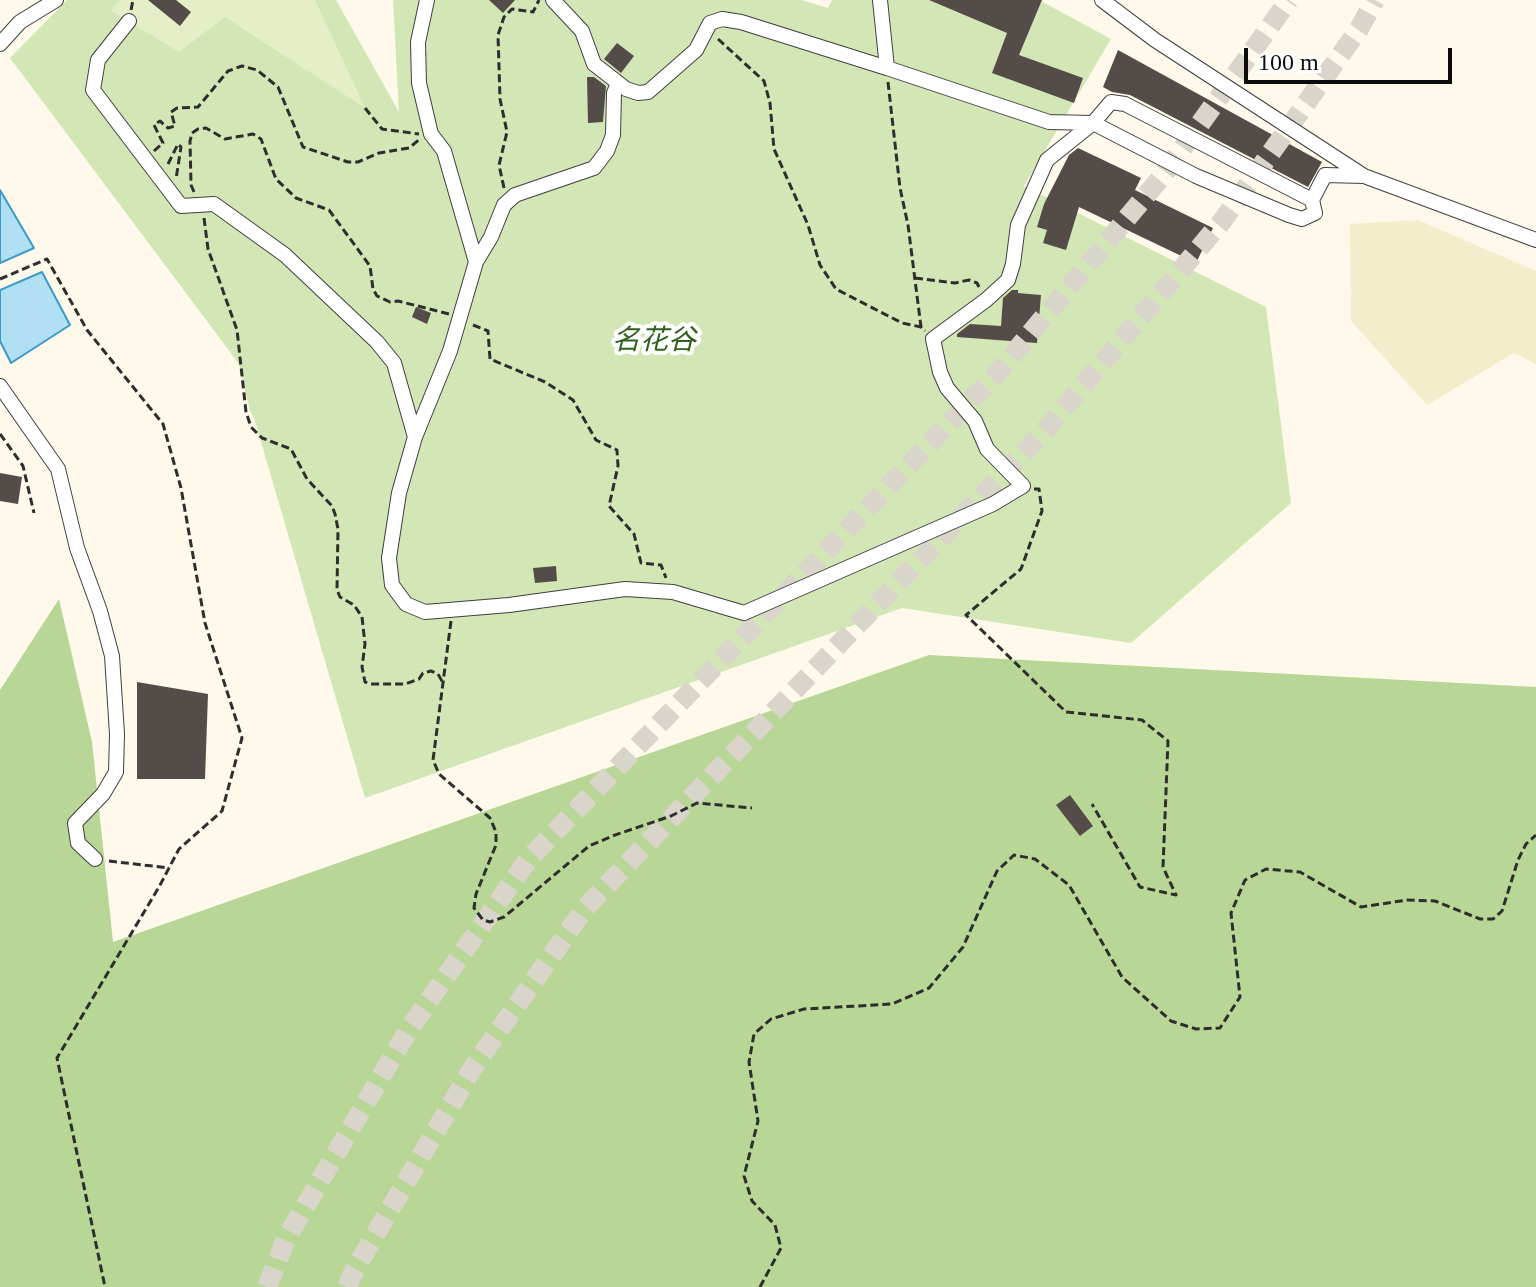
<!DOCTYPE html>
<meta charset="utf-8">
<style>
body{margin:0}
#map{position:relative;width:1536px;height:1287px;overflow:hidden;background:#fef9eb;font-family:Georgia,serif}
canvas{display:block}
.scale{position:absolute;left:1244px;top:48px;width:208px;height:36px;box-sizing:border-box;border:4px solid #0c0c0c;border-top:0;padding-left:10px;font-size:24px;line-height:28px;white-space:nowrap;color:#0c0c0c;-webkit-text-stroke:6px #fff;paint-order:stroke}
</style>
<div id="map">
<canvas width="1536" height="1287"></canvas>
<div class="scale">100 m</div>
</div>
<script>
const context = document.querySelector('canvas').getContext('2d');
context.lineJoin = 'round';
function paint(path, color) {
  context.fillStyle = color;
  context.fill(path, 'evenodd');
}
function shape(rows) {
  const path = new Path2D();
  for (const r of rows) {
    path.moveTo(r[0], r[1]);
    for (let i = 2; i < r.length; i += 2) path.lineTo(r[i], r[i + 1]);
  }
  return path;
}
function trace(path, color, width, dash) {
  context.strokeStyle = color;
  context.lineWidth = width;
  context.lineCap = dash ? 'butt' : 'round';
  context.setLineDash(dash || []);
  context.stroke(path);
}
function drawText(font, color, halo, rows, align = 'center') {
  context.font = font + ' Georgia,"Noto Sans SC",serif';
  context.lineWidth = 8;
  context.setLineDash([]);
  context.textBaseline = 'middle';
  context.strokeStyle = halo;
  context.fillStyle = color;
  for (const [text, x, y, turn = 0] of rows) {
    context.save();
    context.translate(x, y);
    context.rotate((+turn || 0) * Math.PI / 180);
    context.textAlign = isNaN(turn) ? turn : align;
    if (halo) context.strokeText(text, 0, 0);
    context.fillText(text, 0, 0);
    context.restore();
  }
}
paint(shape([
 [1418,220,1536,271,1536,364,1514,353,1427,405,1351,321,1350,224]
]), '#f3edcc');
paint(shape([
 [67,0,336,0,399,112,393,0,801,0,828,8,832,0,1039,0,1111,39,1024,186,1266,307,1291,503,1131,643,902,608,365,798,254,418,250,411,239,364,10,58]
]), '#d3e7b6');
paint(shape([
 [59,599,92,742,113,942,929,655,1536,687,1536,1287,0,1287,0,690]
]), '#b8d796');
paint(shape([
 [119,0,315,0,365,108,225,17,179,52,111,11]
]), '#e4efc7');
const water = shape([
 [0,190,34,248,0,263,0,190],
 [42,272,70,325,11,363,0,341,0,290,42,272]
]);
paint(water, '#b1e0f4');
trace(water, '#3a9bc9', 2);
paint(shape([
 [148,0,176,0,191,12,180,26],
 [489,0,515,0,503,13],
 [929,0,1042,0,1019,55,1083,78,1074,103,992,73,1007,33],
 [617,43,634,56,621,73,604,59],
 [1118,50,1322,162,1308,187,1130,95,1112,92,1103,87],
 [587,77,594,77,606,86,603,122,588,123],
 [1078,148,1141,178,1135,190,1213,228,1196,263,1079,207,1066,250,1043,243,1047,230,1037,227,1044,204,1069,155],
 [1012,290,1018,290,1018,293,1041,295,1037,343,957,337,957,334,970,324,1001,326,1003,298],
 [416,307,431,313,427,324,412,317],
 [0,473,22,477,18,504,0,501],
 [556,566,557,581,535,583,533,568],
 [137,682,208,694,205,779,137,779],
 [1070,795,1093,826,1080,836,1056,805]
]), '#544c48');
trace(shape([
 [267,1287,286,1239,409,1029,527,861,993,378,1164,174,1289,0],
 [347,1287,354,1271,472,1069,585,908,1048,427,1223,220,1359,29,1375,0]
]), '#dad5ca', 20, [20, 10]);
const minor = shape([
 [427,0,418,42,419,83,431,134,444,151,476,262],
 [553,0,582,31,594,64,626,89,638,93,648,92,696,50,710,23,722,19,741,22,887,68],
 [880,0,887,68,1049,122,1093,123],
 [1102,0,1155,40,1364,176,1536,240],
 [129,21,98,60,93,90,181,206,214,204,285,255,377,342,394,363,415,437],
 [0,44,20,22,56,0],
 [618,83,614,93,613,135,607,151,594,168,515,195,504,205,491,237,476,262,450,351,415,437,399,493,389,558,392,585,406,604,425,612,509,605,625,589,673,592,744,613,993,504,1023,486,987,449,975,421,947,388,940,372,933,339,986,300,1008,280,1013,264,1018,225,1047,160,1093,123],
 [1312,200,1315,213,1302,219,1289,215,1196,176,1093,123,1111,102,1125,104,1312,200,1325,175,1364,176],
 [0,386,58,469,77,548,100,611,112,656,117,734,116,772,103,794,75,823,78,843,95,859]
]);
trace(minor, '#3f3f3f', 16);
trace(shape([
 [131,10,133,0],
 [718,39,764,81,770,103,774,149,808,225,820,265,836,289,902,323,921,327,925,331],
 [888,82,900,188,908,225,921,327],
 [365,108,382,129,419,134],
 [154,151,163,143,154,125,160,121,168,128,175,126,171,112,177,108,198,107,228,71,242,66,257,70,278,87,303,147,348,162,358,162,379,153,409,148,420,139],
 [168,164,178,144,181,147,176,179],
 [504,188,499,165,507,132,500,99,498,35,504,17,512,9,533,12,539,0],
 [194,192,191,185,190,141,192,133,198,129,206,128,225,139,253,134,261,139,276,179,296,198,329,210,370,266,373,289,377,296,390,302,398,301,449,314],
 [204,218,208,249,237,330,246,412,251,427,262,438,291,449,307,479,332,506,335,514,338,529,337,590,340,597,354,605,362,617,365,644,362,667,365,682,372,684,405,684,419,679,423,673,431,671,438,674,443,683],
 [915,278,955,283,969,280,977,283,979,287],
 [0,279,47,259,87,330,163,424,181,488,205,623,242,738,222,811,179,849,159,887,57,1058,105,1287],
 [473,325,488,331,490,359,545,382,573,400,596,440,617,450,618,466,609,506,634,534,641,563,661,565,666,578],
 [0,434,23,466,34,513],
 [1034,489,1039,489,1042,511,1021,569,966,615,1066,712,1142,720,1168,741,1163,867,1176,895,1140,887,1092,804],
 [451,621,433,760,439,774,490,818,496,832,496,845,476,894,474,908,483,920,490,922,504,917,589,846,615,835,671,816,697,803,752,808],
 [109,861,169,868],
 [760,1287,781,1248,775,1225,752,1201,744,1176,758,1121,749,1062,754,1034,771,1019,804,1009,892,1004,929,988,963,947,997,871,1014,855,1035,859,1069,885,1122,977,1171,1021,1196,1029,1220,1028,1240,997,1231,913,1245,880,1266,869,1300,872,1361,907,1407,900,1435,901,1480,919,1493,919,1502,911,1518,860,1526,844,1536,835]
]), '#2e2e2e', 3, [8, 4]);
trace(minor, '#fff', 14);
drawText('italic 28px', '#31611e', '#fff', [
 ["名花谷",654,338]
]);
</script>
